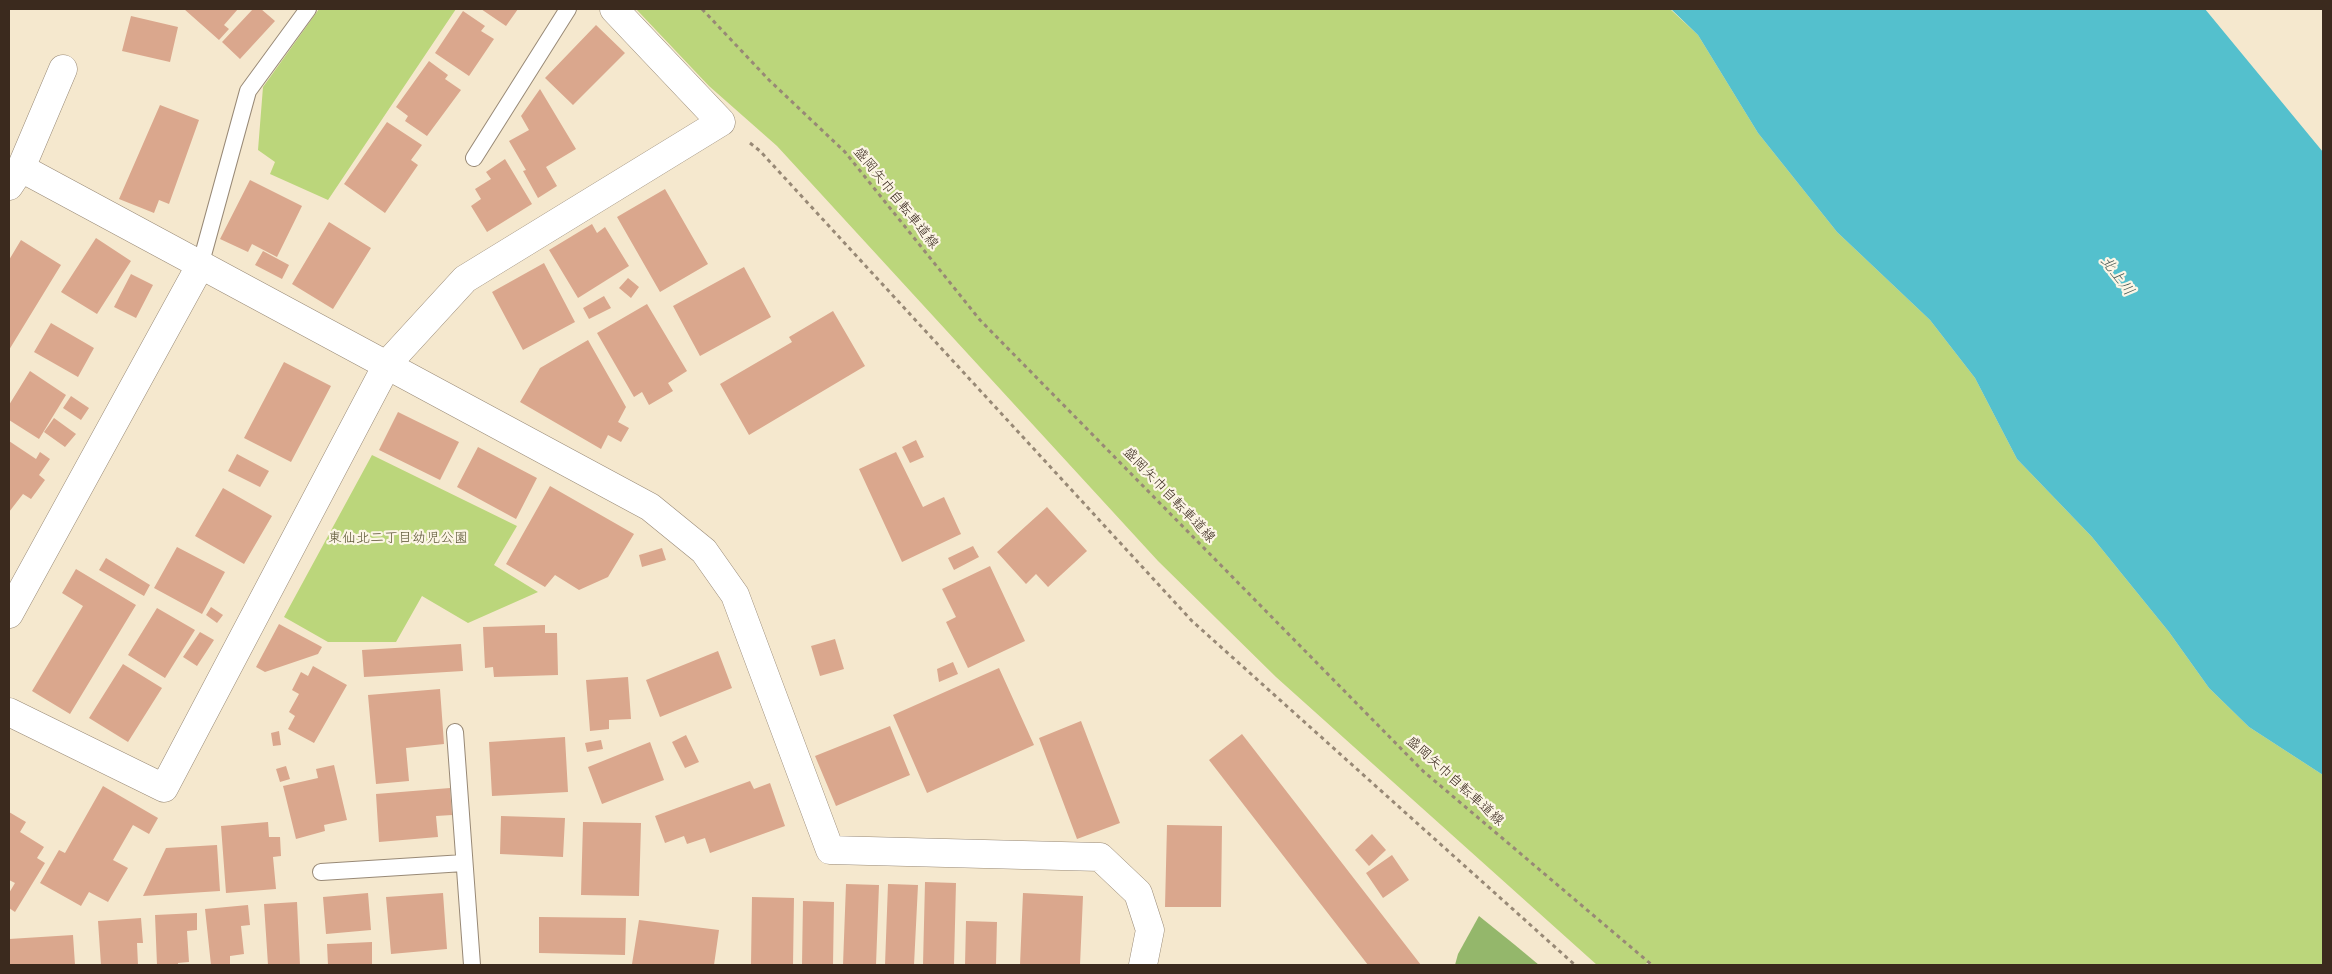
<!DOCTYPE html>
<meta charset="utf-8">
<style>
body{margin:0}
#map{position:relative;width:2332px;height:974px;overflow:hidden;background:#f5e8ce;font-family:"Playpen Sans",sans-serif}
canvas{display:block}
.frame{position:absolute;inset:0;border:10px solid #3b2a1e;pointer-events:none}
</style>
<div id="map">
<canvas width="2332" height="974"></canvas>
<div class="frame"></div>
</div>
<script>
const context = document.querySelector('canvas').getContext('2d');
context.lineJoin = 'round';
function paint(path, color) {
  context.fillStyle = color;
  context.fill(path, 'evenodd');
}
function shape(rows) {
  const path = new Path2D();
  for (const r of rows) {
    path.moveTo(r[0], r[1]);
    for (let i = 2; i < r.length; i += 2) path.lineTo(r[i], r[i + 1]);
  }
  return path;
}
function trace(path, color, width, dash) {
  context.strokeStyle = color;
  context.lineWidth = width;
  context.lineCap = dash ? 'butt' : 'round';
  context.setLineDash(dash || []);
  context.stroke(path);
}
function drawText(font, color, halo, rows, align = 'center') {
  context.font = font + ' "Playpen Sans","Klee One",sans-serif';
  context.lineWidth = 4.5;
  context.setLineDash([]);
  context.textBaseline = 'middle';
  context.strokeStyle = halo;
  context.fillStyle = color;
  for (const [text, x, y, turn = 0] of rows) {
    context.save();
    context.translate(x, y);
    context.rotate((+turn || 0) * Math.PI / 180);
    context.textAlign = isNaN(turn) ? turn : align;
    if (halo) context.strokeText(text, 0, 0);
    context.fillText(text, 0, 0);
    context.restore();
  }
}
paint(shape([
 [319,9,456,9,328,200,270,174,275,162,258,150,263,87],
 [636,9,1670,9,1698,35,1758,133,1837,232,1930,320,1975,378,2017,459,2092,537,2169,632,2209,688,2249,727,2323,775,2323,965,1652,965,1648,962,1645,965,1597,965,1276,677,1158,561,777,146,709,86],
 [372,455,517,526,494,565,538,592,468,623,422,596,396,642,328,642,284,617]
]), '#bbd67b');
paint(shape([
 [1479,916,1515,945,1539,965,1455,965,1458,954]
]), '#94b76b');
paint(shape([
 [1671,9,2205,9,2323,152,2323,775,2249,727,2209,688,2169,632,2092,537,2017,459,1975,378,1930,320,1837,232,1758,133,1698,35]
]), '#54c0cd');
paint(shape([
 [184,9,238,9,224,25,229,29,219,40],
 [253,9,261,9,275,21,240,59,222,42],
 [481,9,518,9,506,26],
 [463,11,485,26,481,31,494,39,469,76,435,53],
 [131,16,178,27,170,62,122,51],
 [596,25,625,53,573,105,545,78],
 [429,61,448,75,445,79,461,90,427,136,405,121,408,116,396,107],
 [540,89,576,149,546,167,557,186,538,198,523,171,526,170,509,141,529,130,521,116],
 [160,105,199,120,169,204,159,200,154,213,119,199],
 [387,122,422,145,411,160,418,165,385,213,344,184],
 [505,159,532,204,487,232,471,206,481,199,475,189,491,179,486,172],
 [250,180,302,206,277,257,252,244,248,252,220,239],
 [665,189,708,264,660,292,617,217],
 [329,222,371,248,333,309,292,284],
 [592,224,597,233,605,227,629,266,578,298,549,250],
 [96,238,131,261,97,314,61,292],
 [21,240,61,265,9,350,9,260],
 [263,251,289,265,282,279,255,265],
 [544,263,575,322,523,350,492,292],
 [744,267,771,317,700,356,673,306],
 [131,274,153,285,136,318,114,307],
 [628,278,639,287,631,298,619,288],
 [604,296,611,308,589,319,583,308],
 [647,304,687,371,668,383,673,391,649,405,642,392,634,397,597,333],
 [833,311,865,366,749,435,720,384,792,342,789,337],
 [51,323,94,348,78,377,34,352],
 [588,340,626,407,618,422,629,428,621,442,608,435,601,449,520,402,540,368],
 [284,362,331,386,291,462,244,438],
 [30,371,66,395,39,439,9,420,9,405],
 [71,396,89,408,81,420,63,408],
 [398,412,459,442,440,480,379,450],
 [54,418,76,434,65,447,44,432],
 [916,440,924,457,910,463,902,447],
 [9,441,36,459,40,452,50,459,39,475,45,480,31,499,23,494,9,512],
 [478,447,537,478,516,519,457,487],
 [896,452,923,507,944,497,961,534,902,562,859,469],
 [237,454,269,471,260,487,228,471],
 [550,486,634,534,608,577,579,590,555,575,545,587,506,564],
 [223,488,272,516,244,564,195,536],
 [1047,507,1087,551,1048,587,1036,574,1026,584,997,552],
 [973,546,979,557,954,570,948,558],
 [177,547,225,572,202,614,154,588],
 [662,548,666,560,642,567,639,555],
 [106,558,150,585,144,596,99,570],
 [990,566,1025,641,968,668,946,622,956,617,942,589],
 [76,569,136,605,70,714,32,691,83,606,62,593],
 [211,607,223,615,217,623,206,615],
 [157,608,195,630,165,678,128,655],
 [279,624,322,647,318,654,265,672,256,667],
 [545,625,545,633,557,633,558,675,494,677,493,667,485,668,483,627],
 [200,632,214,640,197,666,183,657],
 [835,639,844,669,820,676,811,646],
 [461,644,463,671,364,677,362,650],
 [718,651,732,688,660,717,646,680],
 [953,662,958,674,939,682,937,669],
 [123,664,162,688,128,742,89,718],
 [313,666,347,685,314,743,288,729,295,716,289,712,299,694,292,690,301,672,308,676],
 [999,668,1034,745,927,793,893,715],
 [628,677,631,719,609,720,609,729,590,731,586,680],
 [440,689,444,744,406,748,409,781,376,784,368,695],
 [1081,721,1120,823,1077,839,1039,738],
 [890,726,910,775,836,806,815,756],
 [279,731,281,745,273,746,271,733],
 [1242,734,1421,965,1368,965,1209,760],
 [686,735,699,762,685,768,672,742],
 [565,737,568,792,492,796,489,742],
 [601,740,603,749,587,752,585,743],
 [650,742,664,780,602,804,588,767],
 [334,765,347,820,324,825,325,831,296,839,283,786,318,778,316,769],
 [286,766,290,779,280,782,276,769],
 [750,781,754,789,770,783,785,826,710,853,705,838,687,844,684,836,665,843,655,816],
 [103,786,158,818,149,834,133,825,113,860,128,868,108,902,89,892,81,906,40,883,59,850,65,853],
 [450,788,452,815,436,816,438,837,379,842,376,794],
 [9,812,26,822,20,832,44,847,37,858,45,863,15,912,9,908,9,893,15,883,9,880],
 [501,816,565,818,563,857,500,854],
 [268,822,269,837,280,837,281,856,273,857,276,889,226,893,221,826],
 [583,822,641,823,639,896,581,895],
 [1167,825,1222,826,1221,907,1165,907],
 [1372,834,1386,850,1369,866,1355,850],
 [217,845,220,891,143,896,166,848],
 [1392,855,1409,880,1383,898,1366,873],
 [925,882,956,883,954,965,923,965],
 [846,884,879,885,876,965,843,965],
 [888,884,918,885,914,965,885,965],
 [368,893,371,930,326,934,323,897],
 [443,893,447,949,391,954,386,897],
 [1023,893,1083,896,1080,965,1020,965],
 [752,897,794,898,793,965,751,965],
 [803,901,834,902,833,965,802,965],
 [297,902,300,965,268,965,264,904],
 [248,905,250,925,241,926,244,954,230,956,230,965,211,965,205,909],
 [197,913,197,930,187,931,189,962,178,963,178,965,157,965,155,915],
 [539,917,626,918,625,955,539,953],
 [141,918,143,943,137,943,138,965,101,965,98,921],
 [639,920,719,930,714,965,632,964],
 [966,921,997,922,996,965,965,965],
 [73,935,75,965,9,965,9,939],
 [372,942,372,965,328,965,327,944]
]), '#daa78d');
const service = shape([
 [474,158,568,9],
 [200,266,248,91,308,9],
 [455,732,472,965],
 [321,872,464,863]
]);
const minor = shape([
 [21,168,650,507,704,551,735,595,830,850,1100,857,1138,893,1150,930,1143,965],
 [9,186,21,168,63,69],
 [9,614,200,266],
 [9,712,164,788,388,363,465,279,721,122,614,9]
]);
trace(service, '#988976', 18);
trace(minor, '#988976', 29);
trace(shape([
 [702,9,769,80,845,152,980,320,1423,771,1652,965],
 [750,143,760,151,1192,621,1575,965]
]), '#988976', 3, [4, 4]);
trace(service, '#fff', 16);
trace(minor, '#fff', 28);
drawText('14px', '#3b2a1e', '#fcf5e5', [
 ["盛岡矢巾自転車道線",896,198,51],
 ["盛岡矢巾自転車道線",1169,495,46],
 ["盛岡矢巾自転車道線",1455,781,42]
]);
drawText('14px', '#5b5535', '#fcf5e5', [
 ["東仙北二丁目幼児公園",398,538]
]);
drawText('italic 15px', '#425753', '#fcf5e5', [
 ["北上川",2117,276,53]
]);
</script>
